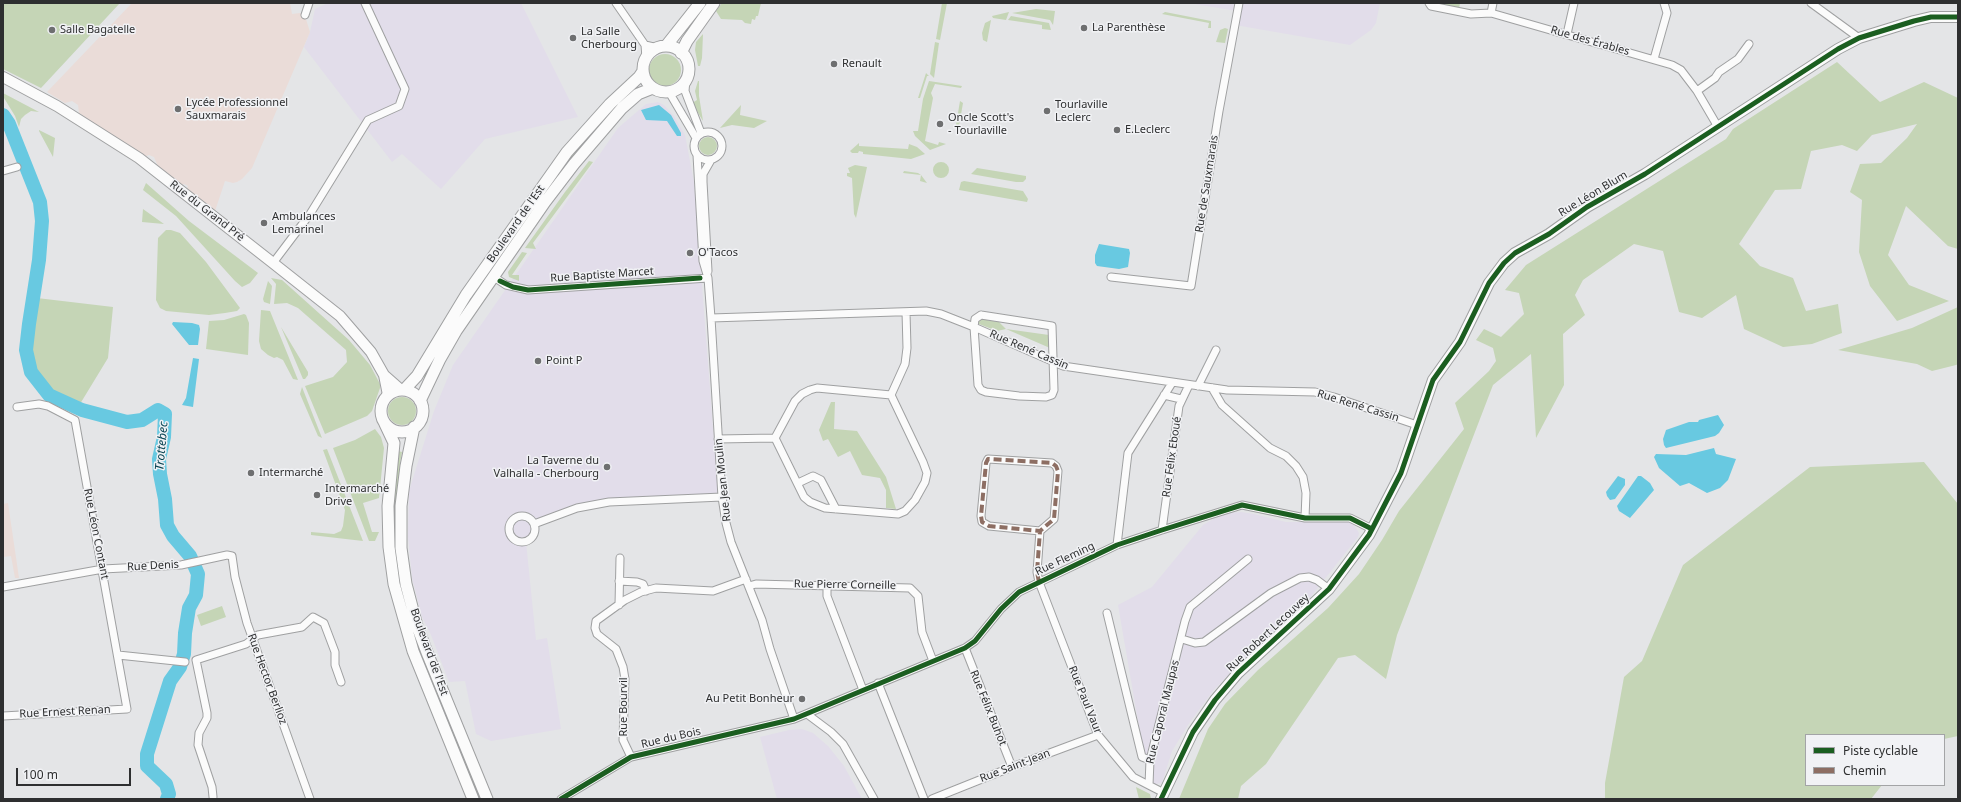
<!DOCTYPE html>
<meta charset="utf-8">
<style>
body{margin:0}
#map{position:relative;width:1961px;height:802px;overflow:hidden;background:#e4e5e7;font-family:"Noto Sans",sans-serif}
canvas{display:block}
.frame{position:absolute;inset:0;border:4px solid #2e2f30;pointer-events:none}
.legend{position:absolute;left:1805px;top:734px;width:140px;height:52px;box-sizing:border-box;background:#f1f2f5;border:1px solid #a3a4a6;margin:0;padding:5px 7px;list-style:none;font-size:12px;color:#2e2f30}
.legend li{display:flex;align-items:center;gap:8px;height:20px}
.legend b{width:20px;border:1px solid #a3a4a6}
.scale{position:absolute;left:16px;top:768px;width:115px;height:18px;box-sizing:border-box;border:2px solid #2e2f30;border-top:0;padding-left:5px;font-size:12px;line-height:14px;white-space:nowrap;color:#2e2f30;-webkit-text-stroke:3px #f1f2f5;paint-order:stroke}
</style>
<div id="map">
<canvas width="1961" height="802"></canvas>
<div class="frame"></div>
<ul class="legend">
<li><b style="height:5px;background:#1b5e20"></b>Piste cyclable</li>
<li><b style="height:5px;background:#8d6e63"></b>Chemin</li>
</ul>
<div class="scale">100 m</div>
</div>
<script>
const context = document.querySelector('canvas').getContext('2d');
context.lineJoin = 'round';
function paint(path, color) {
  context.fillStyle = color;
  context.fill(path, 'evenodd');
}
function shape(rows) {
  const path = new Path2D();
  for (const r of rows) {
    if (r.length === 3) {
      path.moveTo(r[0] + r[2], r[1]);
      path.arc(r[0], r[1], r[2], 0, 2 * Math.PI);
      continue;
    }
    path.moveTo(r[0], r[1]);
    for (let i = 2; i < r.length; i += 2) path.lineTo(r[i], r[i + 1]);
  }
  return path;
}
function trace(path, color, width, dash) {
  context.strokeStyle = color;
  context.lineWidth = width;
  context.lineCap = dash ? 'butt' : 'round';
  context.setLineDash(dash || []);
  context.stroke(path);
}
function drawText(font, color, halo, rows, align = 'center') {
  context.font = font + ' "Noto Sans",sans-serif';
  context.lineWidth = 3;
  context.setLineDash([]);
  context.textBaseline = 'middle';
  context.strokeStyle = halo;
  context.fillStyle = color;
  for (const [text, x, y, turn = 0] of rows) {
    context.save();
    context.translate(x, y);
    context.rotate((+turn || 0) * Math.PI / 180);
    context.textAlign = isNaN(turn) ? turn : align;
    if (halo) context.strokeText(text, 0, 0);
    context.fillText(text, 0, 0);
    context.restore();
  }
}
paint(shape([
 [328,3,521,3,578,117,485,139,441,189,402,154,392,162,304,47,310,32,315,9],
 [1188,3,1380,3,1376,23,1371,30,1350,45,1235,25,1237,11],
 [658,102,664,105,674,116,685,135,694,182,718,493,609,502,534,525,533,536,526,542,536,640,547,638,561,729,491,741,476,734,465,681,449,682,431,635,422,617,412,578,408,536,409,491,434,411,453,365,618,128,646,104],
 [1241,512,1254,514,1286,522,1352,522,1359,533,1358,537,1308,600,1233,670,1213,691,1190,722,1172,751,1162,783,1149,785,1118,605,1152,587,1203,525,1224,513],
 [802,729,813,733,828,746,844,766,862,799,777,799,760,737,789,730]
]), '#e2ddea');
paint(shape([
 [132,3,290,3,292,14,300,13,305,16,310,32,252,168,242,179,237,182,233,183,225,181,214,214,186,191,188,186,184,184,181,186,159,169,154,157,149,155,143,157,79,113,78,105,72,101,65,103,47,92],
 [8,503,19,578,15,578,11,556,3,557,3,504]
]), '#eadcd8');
paint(shape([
 [3,3,120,3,41,88,3,69],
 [722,3,761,3,758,16,756,16,755,20,752,19,751,24,745,23,742,20,721,19,716,11],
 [942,3,947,3,940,40,936,39],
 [1435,3,1460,3,1459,9],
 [1036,9,1055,11,1053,25,1050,20,1012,13],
 [1009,12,1006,20,993,18,992,16],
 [1165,12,1211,21,1211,28,1208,28,1209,23,1162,14],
 [1011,16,1049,23,1051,30,1042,29,1042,25,1008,20],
 [991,20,987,42,983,40,982,33,985,23],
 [1225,28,1228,29,1225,43,1216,42,1220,30],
 [703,34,702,58,700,66,698,66,695,50,696,42],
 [935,42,939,43,934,78,930,74],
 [665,70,16],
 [1837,62,1880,102,1924,82,1958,98,1958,249,1948,246,1906,206,1888,255,1909,285,1949,301,1897,321,1870,286,1859,252,1862,200,1850,192,1860,164,1881,163,1907,138,1917,124,1872,135,1857,151,1842,145,1811,151,1801,189,1775,190,1739,244,1760,266,1793,278,1806,311,1838,304,1842,333,1812,344,1783,347,1744,329,1736,295,1702,318,1679,312,1663,251,1634,244,1583,280,1575,295,1585,315,1563,334,1564,385,1536,438,1531,354,1493,385,1397,635,1386,679,1355,655,1338,658,1266,764,1241,786,1238,799,1179,799,1208,729,1225,704,1258,670,1328,608,1359,574,1382,540,1399,511,1464,429,1455,403,1489,371,1496,361,1493,348,1476,340,1484,329,1501,337,1524,314,1519,293,1505,290,1526,265,1726,139,1733,129],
 [926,73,929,76,927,76,920,98,918,98],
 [698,81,699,81,699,96,703,121,692,103,697,100,695,91],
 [929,81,962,86,961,88,935,84,931,93,933,98,925,141,938,145,939,142,946,144,930,150,915,136,913,131,918,131,923,99],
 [3,93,39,112,31,111,25,115,21,119,19,127,15,116,4,98],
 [626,97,599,127,426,378,422,376,449,328,564,163,596,125],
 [960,101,963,103,959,126,956,125],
 [741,105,740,115,767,121,754,128,732,125,720,128],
 [39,130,55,138,53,157,39,131],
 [708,146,9],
 [859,143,859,146,908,149,909,144,917,147,925,154,911,159,863,154,863,152,859,151,858,153,852,153,850,151],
 [589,161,593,162,533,243,536,249,525,248,565,192],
 [941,170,8],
 [855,165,867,167,856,218,854,214,852,178,847,176,847,173,850,173,848,168],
 [977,168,1026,176,1026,179,1023,182,1016,182,971,174],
 [904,171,918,173,921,175,927,183,920,181,921,175,903,173],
 [964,181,1023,191,1028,199,1027,202,959,190,961,182],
 [146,183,189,221,258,273,250,283,242,287,235,281,176,216,143,190],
 [143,209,164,224,142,222],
 [166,230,171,230,180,233,206,262,240,308,237,311,225,313,209,315,166,311,160,308,156,300,158,238],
 [522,252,527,253,512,275,519,275,519,281,509,277,508,272],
 [271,278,282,280,349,340,370,365,380,384,380,388,372,411,367,416,325,434,305,386,333,377,347,362,346,350,298,308,287,303,274,304,276,284],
 [268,281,272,286,270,304,264,302,263,299],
 [37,298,113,307,108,358,80,404,50,389,39,376,34,365,32,348,32,327],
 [1958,307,1958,364,1956,365,1932,371,1917,364,1838,350,1912,328],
 [261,310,270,311,298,380,293,379,283,360,277,357,274,358,268,355,261,349,259,341],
 [244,314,246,315,249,323,248,355,206,349,209,321,224,320],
 [981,319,999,322,1006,329,1049,335,1050,348,1006,329,997,331,979,324,978,321],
 [281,327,308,372,308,375,305,379,303,379],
 [302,387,322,438,318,436,300,394],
 [402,411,14],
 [831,402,835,402,834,429,857,431,886,477,896,509,886,508,886,490,880,478,862,475,850,451,838,457,828,439,823,441,819,430],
 [375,429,381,437,384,448,379,498,363,503,372,532,379,532,375,541,369,541,333,448,355,440],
 [327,449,363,541,311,535,311,532,334,534,341,531,343,526,345,510,323,450],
 [398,451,402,452,400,463,397,504,399,565,483,799,480,799,465,766,419,650,401,594,395,557,392,500],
 [1924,462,1958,504,1958,736,1944,739,1944,735,1806,735,1806,785,1882,785,1871,799,1605,799,1605,783,1624,677,1642,661,1683,565,1810,467],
 [222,606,226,617,201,626,197,615],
 [1136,787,1150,794,1151,799,1139,799]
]), '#c5d5b6');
paint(shape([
 [659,105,671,115,681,133,681,136,677,136,667,121,646,120,641,110],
 [1099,244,1129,249,1130,253,1128,267,1119,269,1097,266,1095,263,1095,255],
 [173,322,192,323,199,325,200,329,198,345,189,345,172,324],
 [193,358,199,359,193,407,182,405,186,398],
 [1718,415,1724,425,1719,433,1715,436,1666,448,1664,445,1663,439,1666,430,1689,422,1698,422,1699,420],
 [1714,448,1716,454,1736,459,1728,480,1720,488,1707,493,1689,483,1680,486,1659,468,1654,457,1656,454,1686,455],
 [1618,476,1625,479,1625,485,1615,499,1610,500,1607,496,1606,492],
 [1638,476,1641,476,1650,483,1654,490,1630,518,1619,511,1617,506]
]), '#68c9e1');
trace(shape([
 [3,115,9,124,40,202,42,221,39,260,29,324,26,350,31,372,49,395,82,410,127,422,142,420,158,410,165,414,164,437,159,459,160,474,165,499,167,525,173,536,190,556,198,574,196,595,189,608,185,633,184,654,180,667,170,681,147,754,147,766,166,784,169,794,167,799]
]), '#68c9e1', 14);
const street = shape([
 [616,3,645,45,646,58],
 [1429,3,1431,6,1471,14,1491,13,1672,65,1681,70,1697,91,1718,127],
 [1811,3,1859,38],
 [1491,13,1493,3],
 [305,15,309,3],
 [1567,34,1574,3],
 [645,45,658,48],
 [1654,59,1667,13,1664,3],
 [686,80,685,91,701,133],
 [1697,91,1715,78,1719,72,1738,59,1749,44],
 [669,92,696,138],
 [708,146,14],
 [697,155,703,261,708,278,711,318,722,497,726,523,731,542,762,620,770,649,794,719],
 [3,171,17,167],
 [273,263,310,214,368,120,399,106,405,89,365,3],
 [708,271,703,182,703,174,711,160],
 [494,277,506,285,528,290,708,278],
 [1111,277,1191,286,1219,111,1239,3],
 [981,315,1052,326,1054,390,1052,395,1046,397,1019,396,986,392,981,390,978,385,974,327,975,319,981,315],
 [711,318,926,311,941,314,974,327,1063,366,1227,390,1315,392,1334,397,1417,425],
 [1198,386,1216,350],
 [1212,388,1222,405,1270,448,1286,456,1296,466,1303,477,1306,493,1305,518],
 [1164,395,1181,399],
 [775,438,804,497,810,502,825,508,898,514,905,511,915,500,925,482,927,473,923,462,891,395],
 [775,438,795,401,802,394,810,390,817,388,891,395,905,364,907,348,906,312],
 [718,439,775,438],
 [798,483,813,476,821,480,836,509],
 [522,529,13],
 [534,524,577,508,609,502,722,497],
 [1162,530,1179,406,1189,385],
 [1040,531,1054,519,1058,471,1056,466,1052,463,988,459,986,463,981,516,982,522,989,526,1040,531,1037,572,1039,582,1098,735,1133,777,1164,793],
 [1117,545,1128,453,1172,383],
 [619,581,637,582,643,584,646,591],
 [827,585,827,596,863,690],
 [749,586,756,584,910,588,918,596,922,632,933,661],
 [3,587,103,569,181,565,227,555,232,556,235,577,247,623,310,799],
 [619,605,620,558],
 [1107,613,1142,757,1150,760],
 [1182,639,1195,643,1204,642,1271,593,1300,578,1309,577,1317,580,1329,589],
 [965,648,1012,767],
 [118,655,185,662],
 [878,683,924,799],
 [807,714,831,732,843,744,874,799],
 [3,716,127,709,75,420,48,406,39,404,17,407],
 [631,757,623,740,625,679,623,667,616,649,597,634,595,628,596,621,625,600,641,592,656,588,713,591,746,579],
 [1149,785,1150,760,1185,621,1190,607,1248,559],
 [213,797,212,787,198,745,199,733,207,718,207,713,196,660,246,644,258,635,302,627,313,617,324,623,335,652,335,665,341,682],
 [561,799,631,757,794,719,965,648,975,641,1001,609,1019,592,1117,545,1162,530,1242,505,1305,518,1350,518,1372,529],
 [932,799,1012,767,1098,735]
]);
const secondary = shape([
 [3,77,57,106,139,158,273,263,340,316,371,352,384,375,401,390],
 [384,375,388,395],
 [1161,799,1193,732,1215,700,1238,673,1329,589,1369,535,1401,473,1433,380,1460,342,1489,283,1504,263,1515,253,1549,234,1587,207,1645,174,1838,49,1859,38,1914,21,1931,17,1958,17]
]);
const primary = shape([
 [666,46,700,3],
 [666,69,23],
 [681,53,687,41,714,3],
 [404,390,417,376,466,295,567,152,610,104,639,77,643,71],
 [402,411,21],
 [420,401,440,359,456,331,545,202,574,164,622,108,638,94,653,88],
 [385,424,394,443,388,506,389,547,394,584,413,651,473,799],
 [414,427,406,466,401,506,401,548,406,584,417,626,428,655,487,799]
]);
trace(street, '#9fa0a1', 9);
trace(secondary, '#9fa0a1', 12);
trace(primary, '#9fa0a1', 13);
trace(street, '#fbfbfb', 7);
trace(secondary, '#fbfbfb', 10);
trace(primary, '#fbfbfb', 11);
trace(shape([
 [1039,582,1037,572,1040,531,989,526,982,522,981,516,986,463,988,459,1052,463,1056,466,1058,471,1054,519,1040,531]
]), '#8d6e63', 4, [8, 4]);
trace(shape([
 [500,281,513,287,528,290,700,278],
 [561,799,631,757,794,719,965,648,975,641,1001,609,1019,592,1117,545,1162,530,1242,505,1305,518,1350,518,1372,529],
 [1161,799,1193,732,1215,700,1238,673,1329,589,1369,535,1401,473,1433,380,1460,342,1489,283,1504,263,1515,253,1549,234,1587,207,1645,174,1838,49,1859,38,1914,21,1931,17,1958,17]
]), '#1b5e20', 5);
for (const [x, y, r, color] of [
 [1084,28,4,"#6e6f70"],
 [52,30,4,"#6e6f70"],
 [573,38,4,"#6e6f70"],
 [834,64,4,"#6e6f70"],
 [178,109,4,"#6e6f70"],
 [1047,111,4,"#6e6f70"],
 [940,124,4,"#6e6f70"],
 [1117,130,4,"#6e6f70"],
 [264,223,4,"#6e6f70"],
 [690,253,4,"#6e6f70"],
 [538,361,4,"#6e6f70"],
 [607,467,4,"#6e6f70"],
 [251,473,4,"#6e6f70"],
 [317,495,4,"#6e6f70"],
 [802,699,4,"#6e6f70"]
]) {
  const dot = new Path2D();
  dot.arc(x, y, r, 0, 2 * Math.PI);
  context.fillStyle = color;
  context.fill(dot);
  trace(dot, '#f1f2f5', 1.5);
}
drawText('11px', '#2e2f30', '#f1f2f5', [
 ["La Parenthèse",1092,28],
 ["Salle Bagatelle",60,30],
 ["La Salle",581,32],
 ["Cherbourg",581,45],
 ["Renault",842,64],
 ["Lycée Professionnel",186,103],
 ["Sauxmarais",186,116],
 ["Tourlaville",1055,105],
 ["Leclerc",1055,118],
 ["Oncle Scott's",948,118],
 ["- Tourlaville",948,131],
 ["E.Leclerc",1125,130],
 ["Ambulances",272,217],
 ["Lemarinel",272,230],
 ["O'Tacos",698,253],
 ["Point P",546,361],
 ["La Taverne du",599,461,"right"],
 ["Valhalla - Cherbourg",599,474,"right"],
 ["Intermarché",259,473],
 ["Intermarché",325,489],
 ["Drive",325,502],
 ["Au Petit Bonheur",794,699,"right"]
], 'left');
drawText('11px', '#2e2f30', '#f1f2f5', [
 ["Rue des Érables",1590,41,16],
 ["Rue de Sauxmarais",1207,184,-81],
 ["Rue Léon Blum",1593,194,-31],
 ["Rue du Grand Pré",207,211,38],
 ["Boulevard de l'Est",516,224,-55],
 ["Rue Baptiste Marcet",602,275,-4],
 ["Rue René Cassin",1029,350,23],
 ["Rue René Cassin",1358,406,17],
 ["Rue Félix Eboué",1172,457,-82],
 ["Rue Jean Moulin",723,480,-96],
 ["Rue Léon Contant",96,534,79],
 ["Rue Fleming",1065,559,-25],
 ["Rue Denis",153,566,-3],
 ["Rue Pierre Corneille",845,585,1],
 ["Rue Robert Lecouvey",1268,633,-43],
 ["Boulevard de l'Est",429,652,70],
 ["Rue Hector Berlioz",267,679,70],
 ["Rue Paul Vaur",1085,700,68],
 ["Rue Bourvil",624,707,-90],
 ["Rue Félix Buhot",988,708,68],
 ["Rue Ernest Renan",65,712,-3],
 ["Rue Caporal Maupas",1163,712,-76],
 ["Rue du Bois",671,738,-13],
 ["Rue Saint-Jean",1015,766,-21]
]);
drawText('italic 12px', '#074351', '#f1f2f5', [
 ["Trottebec",162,446,-85]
]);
</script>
